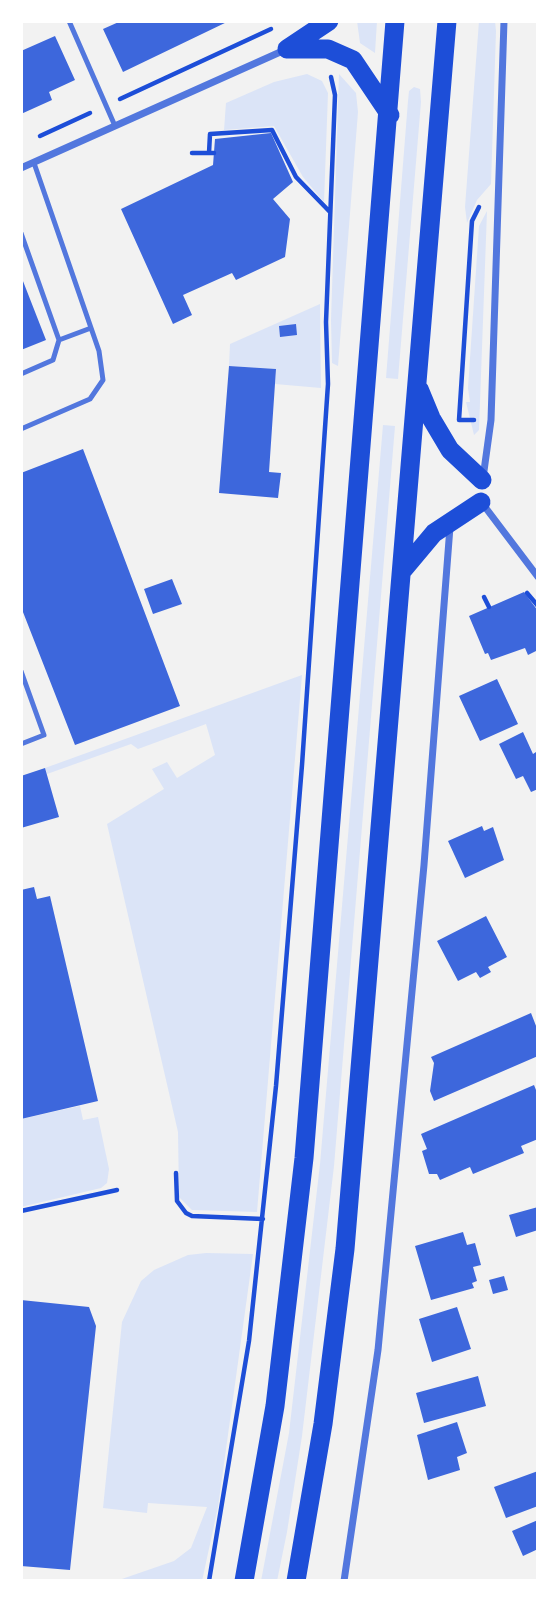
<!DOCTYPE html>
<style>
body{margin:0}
#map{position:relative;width:559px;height:1602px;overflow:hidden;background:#f2f2f2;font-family:"Asap Condensed",sans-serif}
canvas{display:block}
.frame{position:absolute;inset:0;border:23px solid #fff;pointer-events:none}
</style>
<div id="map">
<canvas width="559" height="1602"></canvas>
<div class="frame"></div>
</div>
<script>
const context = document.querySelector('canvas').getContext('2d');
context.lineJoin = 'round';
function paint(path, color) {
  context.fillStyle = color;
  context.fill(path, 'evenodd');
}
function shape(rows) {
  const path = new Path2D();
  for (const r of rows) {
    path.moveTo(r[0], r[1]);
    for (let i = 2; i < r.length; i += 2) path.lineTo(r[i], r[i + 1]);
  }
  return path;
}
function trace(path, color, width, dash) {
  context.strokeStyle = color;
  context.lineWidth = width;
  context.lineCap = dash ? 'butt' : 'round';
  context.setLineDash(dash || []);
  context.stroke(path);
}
paint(shape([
 [357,21,377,21,375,53,360,43],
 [479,21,495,21,496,31,491,184,477,200,467,223,465,207],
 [307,74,322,81,328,93,324,202,303,177,274,126,224,130,226,103,274,82],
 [339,74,356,93,358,112,338,366,332,363,331,320],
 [414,87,420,89,421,102,398,379,386,378,408,101,409,91],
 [487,211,479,430,474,435,466,402,470,402,468,388,479,226],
 [320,304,321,388,275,384,276,369,229,366,230,344],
 [383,425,395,426,334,1166,302,1436,287,1532,277,1581,261,1581,289,1433,320,1164],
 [302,675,257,1212,192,1210,179,1197,178,1132,107,824,164,789,152,769,167,762,177,778,215,755,206,724,138,749,131,744,47,774,45,768],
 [80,1106,83,1120,98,1117,109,1169,107,1183,101,1188,21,1207,21,1119],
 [206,1253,253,1254,218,1507,202,1581,116,1581,174,1561,191,1548,207,1507,148,1503,147,1513,103,1508,122,1322,141,1281,154,1270,188,1255]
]), '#dbe4f7');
paint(shape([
 [121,21,229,21,123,72,103,29],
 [55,36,75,80,49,92,52,100,21,114,21,51],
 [271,133,293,182,273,199,290,219,285,257,236,280,232,273,183,295,192,315,173,324,121,209,213,165,215,139],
 [21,276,46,340,21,350],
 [296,324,297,335,280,337,279,326],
 [229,366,276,369,269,472,281,473,278,498,219,493],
 [83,449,180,706,75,745,21,607,21,473],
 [172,579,182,604,153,614,144,589],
 [524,592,538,611,538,650,528,655,525,648,491,660,488,653,485,654,469,616],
 [497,679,518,724,480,741,459,696],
 [523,732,533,754,536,752,538,757,538,789,531,792,523,776,516,779,499,744],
 [45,768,59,817,21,828,21,776],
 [482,826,484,831,493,827,504,860,465,878,448,841],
 [34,887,37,899,50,896,98,1101,21,1119,21,890],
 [486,916,507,957,488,967,491,972,480,978,476,972,458,981,437,941],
 [531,1013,538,1031,538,1056,434,1101,430,1091,434,1063,431,1057],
 [534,1085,538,1095,538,1139,521,1146,524,1153,473,1174,470,1167,440,1180,437,1174,429,1174,422,1151,427,1149,421,1134],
 [538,1207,538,1230,516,1237,509,1215],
 [463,1232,467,1245,475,1243,481,1265,473,1267,477,1281,472,1283,474,1288,431,1300,415,1246],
 [504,1276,508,1290,493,1294,489,1280],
 [21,1300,89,1307,96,1326,70,1570,21,1566],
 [457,1307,471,1349,432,1362,419,1319],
 [478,1376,486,1406,424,1423,416,1393],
 [457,1422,467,1453,457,1457,460,1470,428,1480,417,1435],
 [538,1471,538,1506,506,1518,494,1487],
 [538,1520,538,1549,523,1556,512,1531]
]), '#3d67dc');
trace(shape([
 [120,99,271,29],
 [40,136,90,113],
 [192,153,214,153],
 [209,153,210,134,272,130,296,177,330,212],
 [474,420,459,420,472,221,479,207],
 [527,593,538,606],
 [484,597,489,607],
 [176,1173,177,1201,186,1213,192,1216,263,1219],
 [21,1211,117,1190],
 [209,1581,249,1341,276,1086,302,765,328,384,326,322,335,95,331,77]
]), '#1d4ed8', 4.5);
trace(shape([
 [69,21,115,126],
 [21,233,59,340,53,360,21,374],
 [59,340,91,328],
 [21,429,90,399,103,380,99,351,34,163],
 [21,671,44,735,21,744]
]), '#5277de', 5);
trace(shape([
 [21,168,287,49],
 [483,478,491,420,504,21],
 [482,503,538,577],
 [344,1581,378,1350,424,865,450,527]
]), '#5277de', 7);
trace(shape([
 [287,49,328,49,353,60,390,115],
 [287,49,329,21],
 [419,389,431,418,450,450,482,480],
 [403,570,434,533,481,502],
 [244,1581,275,1406,304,1158,395,21],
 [296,1581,323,1424,345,1249,447,21]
]), '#1d4ed8', 19);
</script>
